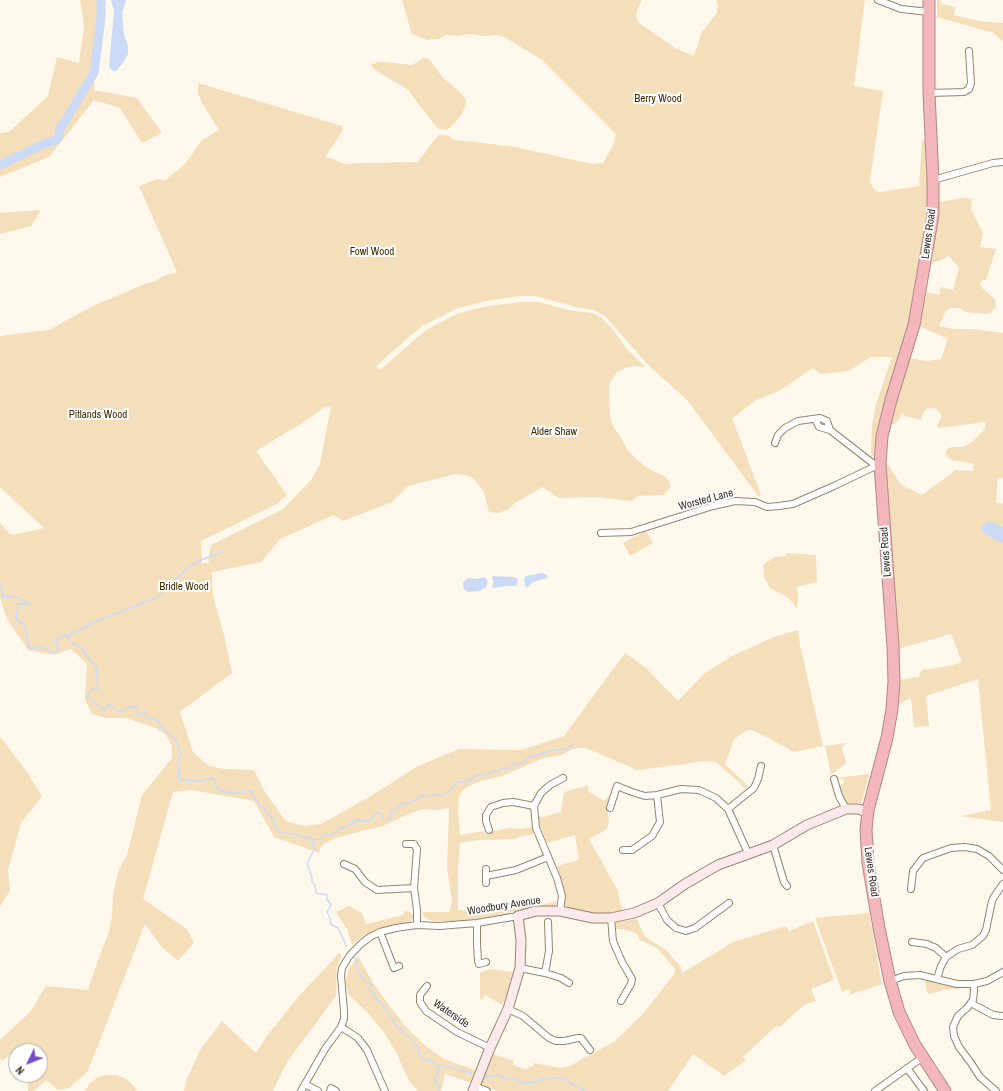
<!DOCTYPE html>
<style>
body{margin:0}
#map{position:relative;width:1003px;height:1091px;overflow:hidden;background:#fff8ed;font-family:"Archivo Narrow",sans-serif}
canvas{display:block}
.north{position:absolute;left:8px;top:1043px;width:40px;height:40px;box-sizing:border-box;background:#fff;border:1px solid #afaca8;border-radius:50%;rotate:227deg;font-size:11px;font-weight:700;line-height:16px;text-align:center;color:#363026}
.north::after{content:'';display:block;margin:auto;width:14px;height:18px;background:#704dc6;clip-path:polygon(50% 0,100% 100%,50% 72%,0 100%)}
</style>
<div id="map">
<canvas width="1003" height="1091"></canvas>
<div class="north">N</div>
</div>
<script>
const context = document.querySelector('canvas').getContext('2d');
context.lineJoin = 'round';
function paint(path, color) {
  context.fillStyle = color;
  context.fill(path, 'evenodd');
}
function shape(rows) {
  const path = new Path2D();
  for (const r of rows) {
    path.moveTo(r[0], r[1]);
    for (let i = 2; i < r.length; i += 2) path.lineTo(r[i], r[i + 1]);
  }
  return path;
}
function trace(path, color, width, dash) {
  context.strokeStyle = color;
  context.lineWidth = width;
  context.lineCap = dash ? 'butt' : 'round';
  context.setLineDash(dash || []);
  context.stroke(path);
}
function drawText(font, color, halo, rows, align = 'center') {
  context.font = font + ' "Archivo Narrow",sans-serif';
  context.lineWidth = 4;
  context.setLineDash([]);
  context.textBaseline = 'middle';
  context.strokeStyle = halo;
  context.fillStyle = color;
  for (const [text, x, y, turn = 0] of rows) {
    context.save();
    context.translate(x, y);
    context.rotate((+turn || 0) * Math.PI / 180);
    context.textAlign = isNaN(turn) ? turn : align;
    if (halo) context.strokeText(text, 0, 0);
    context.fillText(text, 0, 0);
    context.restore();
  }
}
paint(shape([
 [80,0,99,0,94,90,137,98,162,133,142,143,120,108,94,100,49,157,0,177,0,134,10,131,48,96,57,57,79,63,84,26],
 [402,0,642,0,637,11,636,18,639,23,675,48,694,56,702,32,717,13,718,4,716,0,865,0,854,86,883,91,870,181,872,186,875,190,880,192,919,186,922,140,928,141,927,217,917,289,877,456,871,456,872,426,876,404,892,357,871,357,848,371,821,374,813,368,779,391,756,400,737,415,732,418,761,495,759,497,688,401,647,364,605,316,593,310,576,307,535,296,520,296,486,301,458,308,422,326,376,366,380,370,426,330,459,313,488,306,523,302,539,302,568,310,592,313,602,318,614,331,626,348,645,367,634,366,626,368,617,372,609,384,610,417,614,428,618,433,627,449,638,461,651,470,666,477,670,483,670,488,663,495,638,496,631,501,597,497,559,498,542,487,514,504,507,510,498,513,489,512,484,492,473,478,465,475,456,474,408,486,392,502,343,521,334,515,280,539,261,562,212,572,213,596,224,635,232,673,180,712,193,752,209,766,225,769,254,770,266,794,286,821,304,826,321,824,371,796,416,767,459,749,521,750,564,736,625,653,645,667,678,701,705,673,732,656,774,637,798,630,800,645,823,746,794,752,769,738,749,729,734,739,725,764,748,786,746,789,716,762,702,761,686,764,637,770,586,748,578,748,571,750,562,755,544,758,502,776,481,781,469,786,463,790,459,795,458,810,460,835,483,831,484,833,509,828,523,829,532,827,535,834,517,837,517,839,478,840,460,843,458,867,458,910,495,909,511,903,531,901,542,905,557,901,555,906,551,907,511,912,498,917,473,921,434,921,426,919,423,915,422,912,449,912,452,902,447,868,449,808,435,810,423,809,411,813,381,827,369,829,336,838,325,843,321,846,319,853,274,837,254,801,191,790,173,792,143,899,187,929,194,943,178,961,161,946,145,924,88,1071,69,1088,58,1090,46,1080,34,1091,28,1091,28,1075,40,1075,40,1051,27,1051,27,1043,2,1061,0,1058,0,1040,30,1012,46,986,88,990,99,957,109,932,112,916,113,894,118,872,127,855,142,795,172,758,172,746,166,735,156,728,126,718,106,718,92,714,85,699,87,664,71,649,54,655,28,650,7,619,0,598,0,523,10,534,13,535,44,528,0,487,0,336,49,330,95,305,145,284,156,281,163,276,177,272,139,186,157,179,165,180,173,174,185,164,202,140,219,130,201,101,198,93,198,83,342,126,343,130,325,157,333,159,344,164,358,163,418,162,435,139,439,135,444,135,449,136,453,140,476,142,515,147,593,164,603,163,612,147,616,135,615,133,541,59,502,36,495,35,486,36,469,34,457,36,446,35,439,39,427,40,412,34],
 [331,406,320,464,312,479,283,509,211,545,208,559,209,563,202,563,201,547,201,541,277,504,287,495,256,451,302,423,325,407],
 [937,0,941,0,941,4,956,7,954,15,979,21,1003,23,1003,41,993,33,937,17],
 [424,58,429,59,443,78,461,93,466,100,466,105,460,117,450,128,446,130,437,128,408,90,375,70,371,65,378,62,385,62,412,65],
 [964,198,972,199,971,209,983,233,980,247,996,249,986,280,981,281,980,284,982,288,995,299,996,304,995,309,990,313,986,314,965,312,960,308,951,308,946,311,939,326,953,329,971,329,1003,333,1003,478,998,478,996,502,1003,504,1003,822,961,816,991,810,978,679,926,696,929,726,914,727,911,698,894,706,897,680,919,677,920,673,923,670,950,666,962,662,951,634,898,649,890,515,884,463,887,463,901,485,922,495,956,470,973,471,974,464,951,460,945,454,947,449,952,447,963,447,971,443,984,430,986,422,939,428,937,425,941,418,941,414,938,410,933,408,928,408,924,411,921,420,905,416,902,413,899,419,895,424,889,424,908,358,927,361,941,359,948,339,919,326,927,292,939,295,941,287,953,290,959,268,949,256,941,260,932,263,939,202],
 [41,210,31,226,0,234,0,213],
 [646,531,653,543,630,556,623,543],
 [787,553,816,555,817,582,797,587,798,598,797,609,792,602,787,597,770,588,764,577,763,565,775,557,786,556],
 [0,737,25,769,42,796,21,823,8,870,10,890,0,907],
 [846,743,842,748,846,762,845,764,831,775,825,746],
 [869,774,862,801,861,803,845,803,839,787,840,785,844,783,843,779,837,779,836,778],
 [589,785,588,791,604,801,609,796,612,799,607,808,609,822,606,830,589,839,618,891,620,904,624,911,609,913,593,914,570,910,567,907,565,904,562,882,557,866,579,860,575,835,547,843,540,826,538,816,544,817,561,812,564,792],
 [349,906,362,913,366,924,399,916,404,914,404,911,411,912,411,914,415,916,414,919,407,923,378,930,361,937,352,945,348,931,336,912],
 [869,913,882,984,849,995,851,992,849,989,842,992,815,918],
 [637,919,644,936,666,950,681,967,682,973,733,942,786,926,789,931,813,921,834,980,811,989,816,1001,804,1005,781,1026,775,1027,743,1057,746,1060,724,1076,693,1054,668,1091,497,1091,481,1083,493,1054,514,1061,513,1065,527,1070,529,1066,532,1067,534,1063,561,1068,570,1066,615,1041,643,1014,672,977,676,970,657,948,640,940,636,933,623,929,615,929,615,924,617,922],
 [339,953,342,956,337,964,336,996,287,1062,273,1091,184,1091,186,1081,200,1050,222,1021,256,1053,267,1036,299,996],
 [358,956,373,983,386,1001,405,1026,427,1047,444,1059,475,1070,471,1083,445,1074,441,1091,418,1091,409,1081,396,1052,383,1031,369,1014,349,995,346,986,346,978,350,967],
 [490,969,513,972,508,991,502,1005,485,995,482,1000,480,999,480,973],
 [924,979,947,985,962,986,959,989,948,989,928,994],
 [107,1075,116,1075,125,1078,132,1084,137,1091,85,1091,90,1083,98,1077]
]), '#f4dfba');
paint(shape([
 [111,0,126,0,122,13,124,34,128,46,128,54,123,63,116,71,113,71,109,67,114,10],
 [989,521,1003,527,1003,543,988,536,981,530,982,526],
 [542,573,547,575,547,578,533,582,528,587,525,586,524,579,526,576],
 [493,576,514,577,517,578,518,582,516,586,507,586,493,588,492,587,494,582,492,579],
 [484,577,488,581,486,587,479,591,468,592,464,589,463,583,466,579,470,578,476,579]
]), '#cbdaf7');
trace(shape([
 [0,583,3,596,19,598,29,604,18,604,16,618,17,620,25,625,29,647,32,649,42,647,50,652,55,652,59,649,56,642,57,639,66,635,75,645,81,647,89,659,96,666,98,689,93,689,87,696,88,698,97,704,103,710,106,709,109,704,120,712,125,710,129,706,136,707,138,714,142,714,145,711,146,718,152,718,158,721,164,730,175,739,181,754,177,764,179,768,178,778,182,780,201,781,213,778,215,784,220,790,230,793,243,793,252,790,252,795,272,818,277,829,282,833,298,834,304,838,311,837,314,850,307,863,312,878,312,882,315,885,316,893,327,895,327,899,331,905,327,912,331,920,330,922,332,925,338,928,347,947],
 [67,636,97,621,158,597,187,568,201,560,223,552],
 [312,840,321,839,323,835,333,835,339,829,352,824,355,820,369,821,378,812,381,814,384,820,390,819,391,814,390,811,397,809,401,803,407,804,424,795,428,796,438,794,440,796,444,795,452,789,457,782,466,782,478,775,489,774,495,771,498,772,502,768,510,768,514,764,523,763,524,761,528,758,551,751,566,749,574,745],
 [354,957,357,962,357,970,366,982,371,984,371,990,375,996,374,997,384,1006,390,1017,393,1019,397,1026,397,1028,402,1028,403,1033,413,1040,415,1045,419,1048,418,1052,422,1059,432,1061,438,1067,438,1074,434,1080,439,1087,439,1091],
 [438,1067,441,1065,444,1067,451,1067,462,1071,472,1073],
 [485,1077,500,1075,502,1078,511,1079,515,1078,521,1083,537,1082,543,1079,565,1078,571,1084,585,1091]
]), '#cbdaf7', 1.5);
trace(shape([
 [0,165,46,143,54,141,58,138,60,129,94,73,101,18,101,0]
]), '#cbdaf7', 9);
const street = shape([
 [878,0,901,9,929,12],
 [929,93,964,92,969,89,971,83,969,51],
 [933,180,993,163,1003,162],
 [815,419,819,427,830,430],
 [775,443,778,435,785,428,798,421,820,418,827,421,830,430,875,465],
 [601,533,631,532,713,506,735,501,755,502,767,507,779,506,793,504,834,486,880,464],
 [834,779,839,796,846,809],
 [610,808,617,786,632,792,645,796,657,795,681,789,699,790,716,798,728,809,748,853],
 [728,809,754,788,758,779,761,766],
 [489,830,486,821,486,815,491,807,503,803,513,802,534,806],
 [406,844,414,844,417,849,414,888,417,910,417,925],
 [773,845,784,882,787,886],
 [623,850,632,850,652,836,660,822,657,795],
 [344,864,355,869,365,882,377,890,414,888],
 [486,876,516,870,548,857],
 [486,883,486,869],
 [911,889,913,871,923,858,951,848,965,847,977,849,989,856,1003,870],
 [658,903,667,920,676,928,686,931,695,928,729,903],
 [560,911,562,896,557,878,536,828,534,806,541,793,550,785,563,778],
 [611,918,613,941,622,962,632,979,631,984,621,1001],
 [477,923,477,944,478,961,479,964,486,962],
 [380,932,394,968,399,966],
 [912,942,927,944,936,948,946,957],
 [520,968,545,973,561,978,569,983],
 [545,973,549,951,548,922],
 [937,979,941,966,946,957,958,949,972,945,983,936,986,930,992,901,994,897,1003,884],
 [890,981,904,976,920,975,957,984,974,984,987,981,1003,972],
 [974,984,974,991,973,1000,967,1008,958,1016,953,1027,954,1036,959,1047,971,1063,980,1077,996,1091],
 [427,986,420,995,420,1002,426,1011,457,1032,490,1048],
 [971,1003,993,1015,1003,1016],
 [508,1009,523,1016,549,1038,556,1041,564,1041,578,1038,581,1038,590,1050],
 [341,1027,358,1038,367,1050,385,1091],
 [907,1068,924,1091],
 [305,1084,318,1091],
 [475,1086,487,1091],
 [301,1091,325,1049,341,1027,344,1019,344,1011,341,976,342,968,350,955,362,943,370,937,380,932,396,928,417,925,439,926,477,923,518,916],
 [330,1091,331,1088,336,1091],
 [875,1091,923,1057]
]);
const secondary = shape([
 [473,1091,490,1048,508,1009,520,968,521,940,518,916,536,911,560,911,593,918,611,918,634,913,658,903,685,884,718,865,773,845,807,825,846,809,858,809,867,812]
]);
const highway = shape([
 [929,0,929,93,933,180,933,215,914,325,891,400,882,436,880,464,893,647,894,681,892,709,887,738,868,810,866,830,868,863,879,928,890,981,899,1012,915,1045,945,1091]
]);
trace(street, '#94866d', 8);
trace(secondary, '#94866d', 11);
trace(highway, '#b18887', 13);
trace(street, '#fff', 6);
trace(secondary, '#fbe9eb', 9);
trace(highway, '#f3b7bb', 11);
drawText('11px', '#3f2c02', '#fff', [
 ["Berry Wood",658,99],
 ["Fowl Wood",372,252],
 ["Pitlands Wood",98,415],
 ["Alder Shaw",554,432],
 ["Bridle Wood",184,587]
]);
drawText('11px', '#363026', '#fff', [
 ["Lewes Road",929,234,-82],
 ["Worsted Lane",706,500,-15],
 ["Lewes Road",886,552,-94],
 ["Lewes Road",871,872,82],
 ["Woodbury Avenue",504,906,-9],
 ["Waterside",451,1014,34]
]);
</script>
